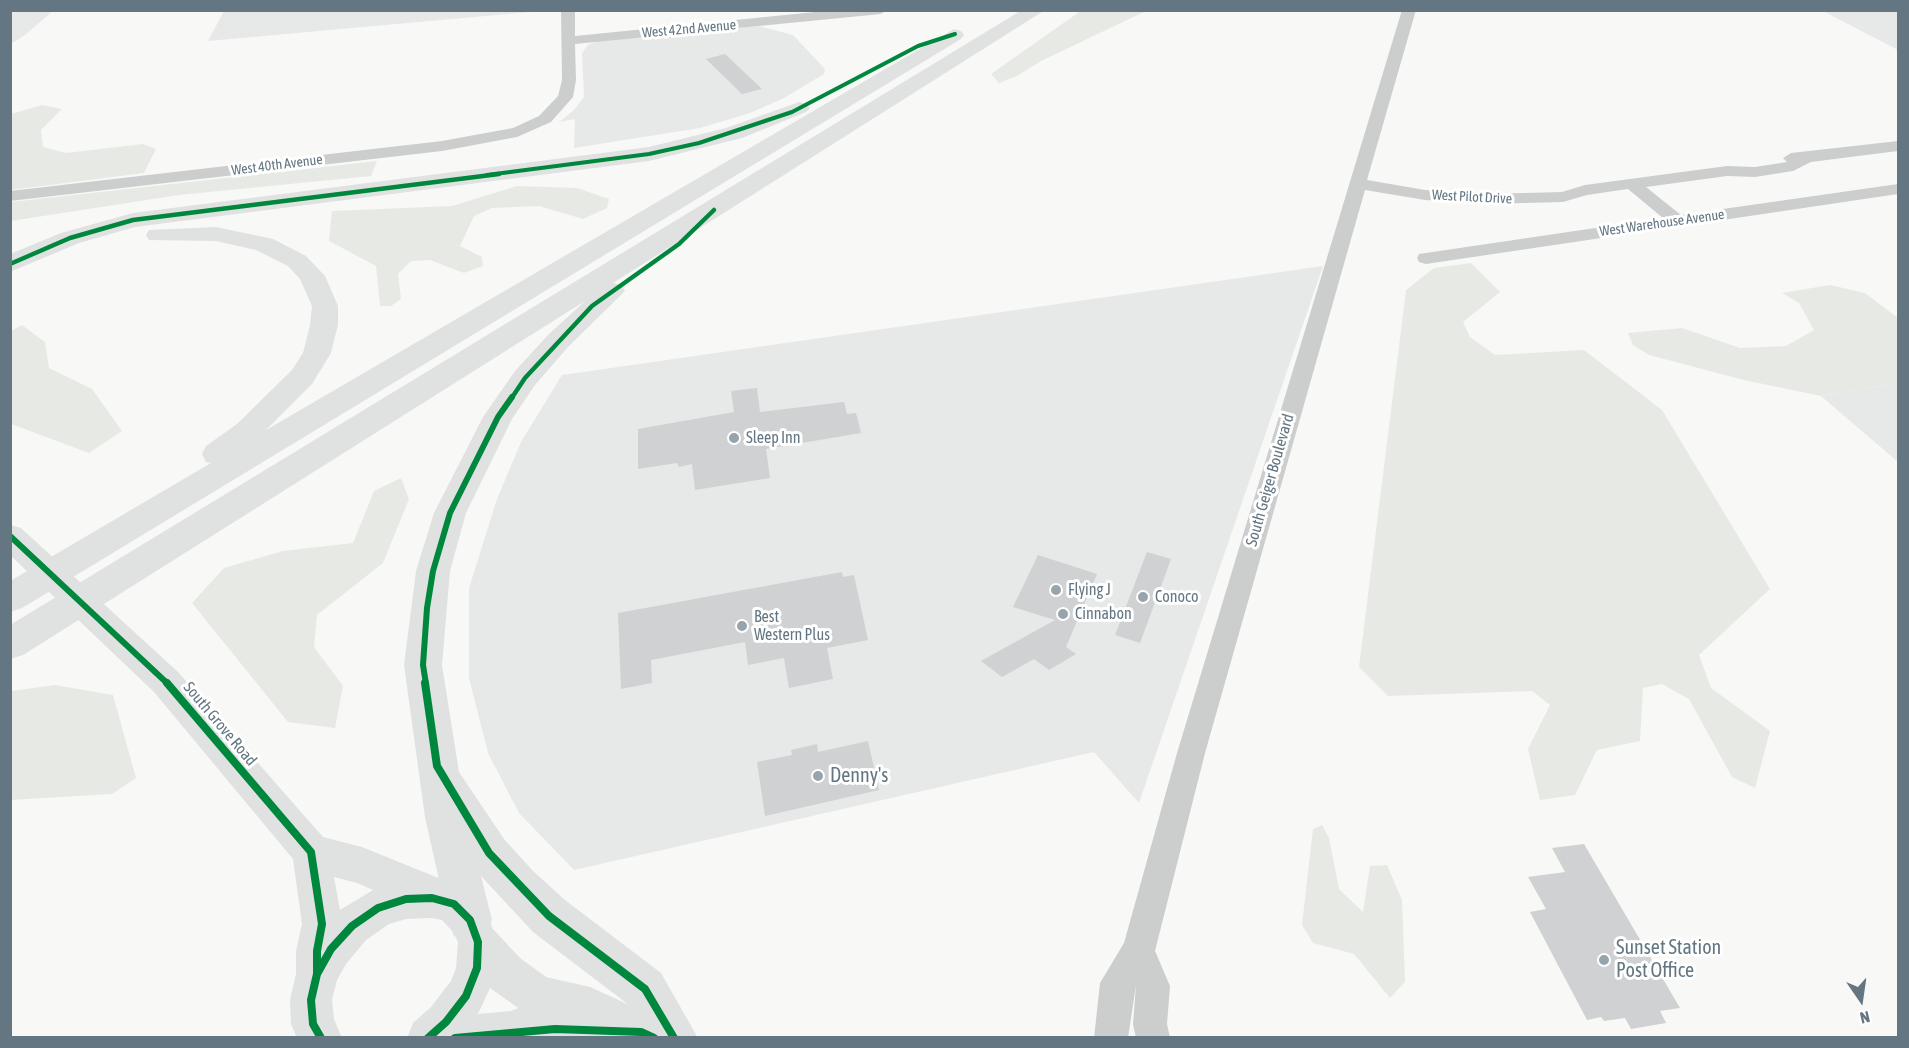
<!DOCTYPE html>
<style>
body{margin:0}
#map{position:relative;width:1909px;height:1048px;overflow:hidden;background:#f8f8f7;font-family:"Asap Condensed",sans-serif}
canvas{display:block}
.frame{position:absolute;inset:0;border:12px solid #637682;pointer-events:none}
.north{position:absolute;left:1831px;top:970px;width:60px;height:60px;-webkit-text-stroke:4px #fff;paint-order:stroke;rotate:167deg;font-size:16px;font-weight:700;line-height:24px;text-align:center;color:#637682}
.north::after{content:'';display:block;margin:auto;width:21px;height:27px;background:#637682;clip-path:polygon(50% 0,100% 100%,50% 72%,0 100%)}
</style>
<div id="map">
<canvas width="1909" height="1048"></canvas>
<div class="frame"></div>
<div class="north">N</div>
</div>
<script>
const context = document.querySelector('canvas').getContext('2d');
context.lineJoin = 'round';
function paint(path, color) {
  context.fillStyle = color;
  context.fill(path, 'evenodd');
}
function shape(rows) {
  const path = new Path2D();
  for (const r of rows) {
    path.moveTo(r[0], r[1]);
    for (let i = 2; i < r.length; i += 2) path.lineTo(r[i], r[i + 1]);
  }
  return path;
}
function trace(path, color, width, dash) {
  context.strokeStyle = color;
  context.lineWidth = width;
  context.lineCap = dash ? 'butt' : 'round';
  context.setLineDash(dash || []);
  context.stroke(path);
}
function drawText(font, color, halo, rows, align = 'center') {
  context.font = font + ' "Asap Condensed",sans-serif';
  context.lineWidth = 6;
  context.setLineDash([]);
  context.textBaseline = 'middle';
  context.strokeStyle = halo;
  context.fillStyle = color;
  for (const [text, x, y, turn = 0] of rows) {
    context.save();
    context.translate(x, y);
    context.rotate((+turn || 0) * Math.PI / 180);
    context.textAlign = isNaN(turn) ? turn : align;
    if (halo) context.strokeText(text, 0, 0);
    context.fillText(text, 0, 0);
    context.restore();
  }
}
paint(shape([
 [10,11,11,10,53,11,25,35,11,44],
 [224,11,224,10,541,11,208,41],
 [1823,11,1898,11,1898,50],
 [759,26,793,35,825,69,824,74,784,98,750,113,700,128,574,148,575,119,559,122,573,111,584,97,582,53,588,45,598,41],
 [1323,266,1139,803,1094,752,574,870,519,813,488,753,469,678,469,588,497,499,521,442,562,375],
 [1898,383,1898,462,1821,396]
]), '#e7e8e8');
paint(shape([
 [1082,10,1146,11,1041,61,1017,76,999,83,991,74],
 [42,105,62,109,41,130,43,147,66,153,143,144,156,149,144,173,11,190,11,114],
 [377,161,371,176,179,195,11,221,11,202],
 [517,186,577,188,609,199,607,208,583,219,539,206,492,208,474,216,460,246,482,257,483,266,464,273,430,260,411,261,398,274,401,299,391,306,380,306,376,266,329,241,332,211,452,206],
 [1471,263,1500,292,1463,322,1470,337,1495,355,1584,350,1662,410,1770,589,1699,655,1711,688,1770,731,1755,788,1732,777,1689,699,1662,684,1643,688,1640,741,1597,750,1575,795,1540,800,1528,749,1550,705,1532,691,1388,696,1359,667,1406,290,1434,268],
 [1830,285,1865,293,1898,318,1898,383,1821,396,1744,380,1649,355,1633,345,1628,333,1682,328,1740,348,1786,346,1814,330,1799,303,1782,293],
 [22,325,45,342,49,368,92,389,122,431,89,453,11,424,11,331],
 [401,478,409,499,383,563,317,615,314,647,343,686,335,728,288,722,192,603,224,568,283,551,353,543,374,491],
 [55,685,113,695,136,778,112,794,11,800,11,691],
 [1322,825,1329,838,1339,889,1363,912,1370,866,1387,865,1402,900,1405,982,1390,998,1354,954,1313,943,1302,925,1313,829]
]), '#e7eae4');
paint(shape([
 [725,54,762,89,742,94,706,59],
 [757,388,760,412,844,402,847,414,856,413,861,433,766,449,770,478,695,490,692,464,679,467,677,463,638,469,638,429,734,412,731,391],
 [1147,552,1171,559,1140,643,1115,635],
 [1038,555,1097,574,1066,647,1076,654,1049,670,1034,659,1002,677,981,661,1055,620,1013,607],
 [842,572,843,577,854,575,868,640,827,648,833,679,789,688,784,658,748,665,745,642,651,660,652,683,621,689,618,613],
 [868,741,879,790,765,816,757,762,792,755,791,750,817,744,818,752],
 [1584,844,1680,1008,1660,1011,1666,1023,1631,1029,1625,1018,1604,1021,1601,1017,1587,1020,1530,912,1546,909,1528,877,1565,872,1552,848]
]), '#cfd1d2');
paint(shape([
 [561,10,575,10,575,36,835,10,887,10,881,14,575,44,576,80,573,97,551,122,517,137,442,151,10,201,10,191,442,141,513,128,539,116,558,96,562,80,561,10],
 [1402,10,1416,10,1367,180,1425,190,1485,194,1562,192,1585,185,1727,166,1755,167,1787,162,1783,158,1791,153,1898,141,1898,151,1811,162,1793,171,1755,177,1727,176,1646,187,1681,215,1898,184,1898,194,1426,264,1419,262,1417,258,1419,254,1663,218,1628,189,1587,195,1563,202,1485,204,1425,200,1365,190,1205,753,1155,951,1170,986,1167,1024,1170,1038,1136,1038,1133,1024,1136,985,1128,1038,1094,1038,1100,983,1124,943,1177,753,1402,10]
]), '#cccece');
paint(shape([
 [10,525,21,528,178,672,323,837,362,847,468,890,484,906,493,929,520,958,546,977,590,987,669,1023,675,1038,407,1038,413,1023,431,1007,451,981,456,968,458,942,454,933,442,920,432,918,406,919,389,924,366,940,346,964,337,980,332,1000,334,1019,342,1038,297,1038,291,1024,290,1000,296,974,296,951,302,924,293,859,154,692,10,555,10,525],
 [334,877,357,883,373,890,340,910,334,877],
 [490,988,521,1010,478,1014,490,988]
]), '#e0e1e1');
paint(shape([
 [1022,10,1045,10,613,283,621,285,625,291,568,347,535,385,512,419,466,513,450,571,442,665,459,772,504,839,532,870,565,900,661,973,698,1038,647,1038,629,1005,533,932,481,876,492,920,486,936,470,942,454,936,448,920,425,817,404,665,416,571,434,513,483,417,515,371,548,335,585,301,23,655,10,659,10,625,1022,10],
 [954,29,961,31,964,35,961,39,22,608,10,612,10,581,211,463,206,462,202,454,206,446,237,424,292,370,303,353,310,325,312,306,300,279,288,266,256,250,216,241,149,240,146,235,149,230,216,227,273,239,306,256,325,276,338,306,338,325,331,353,312,384,266,430,954,29],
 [799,102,806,104,810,108,806,112,742,138,649,161,135,227,79,243,10,272,10,254,61,233,133,213,649,147,726,128,799,102],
 [523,1006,540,1013,547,1030,544,1038,482,1038,489,1021,523,1006]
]), '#e0e1e1');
trace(shape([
 [487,175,649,154,699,143,792,112,918,46,955,34]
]), '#00873e', 4);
trace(shape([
 [10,264,70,238,133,220,499,174],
 [511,399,525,378,592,306,679,244,714,210]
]), '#00873e', 4.5);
trace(shape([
 [10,536,168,684],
 [426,684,423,665,427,608,433,571,450,513,498,417,512,397]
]), '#00873e', 6);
trace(shape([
 [167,683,311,852,322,924,317,951,317,974],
 [425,683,437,766,489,853,549,916,645,989,674,1038],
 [321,1038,313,1024,311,1000,317,974,331,949,352,926,378,908,406,899,432,898,454,904,470,920,478,942,477,968,466,996,446,1022,428,1038],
 [455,1038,555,1029,641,1032,654,1038]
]), '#00873e', 8);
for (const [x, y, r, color] of [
 [734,438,6,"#97a4ab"],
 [1056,590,6,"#97a4ab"],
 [1143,597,6,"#97a4ab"],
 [1063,614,6,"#97a4ab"],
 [742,626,6,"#97a4ab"],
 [818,776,6,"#97a4ab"],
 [1604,960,6,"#97a4ab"]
]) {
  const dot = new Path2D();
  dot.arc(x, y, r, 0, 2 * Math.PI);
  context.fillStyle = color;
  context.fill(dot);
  trace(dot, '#fff', 2);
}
drawText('14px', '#637682', '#fff', [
 ["West 42nd Avenue",689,29,-5],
 ["West 40th Avenue",277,165,-7],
 ["West Pilot Drive",1472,197,3],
 ["West Warehouse Avenue",1662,223,-8]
]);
drawText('16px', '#637682', '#fff', [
 ["Sleep Inn",746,438],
 ["Flying J",1068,590],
 ["Conoco",1155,597],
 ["Cinnabon",1075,614],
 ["Best",754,617],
 ["Western Plus",754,635]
], 'left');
drawText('16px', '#637682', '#fff', [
 ["South Geiger Boulevard",1270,480,-74],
 ["South Grove Road",220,724,50]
]);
drawText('20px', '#637682', '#fff', [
 ["Denny's",830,776],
 ["Sunset Station",1616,948],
 ["Post Office",1616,971]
], 'left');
</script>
